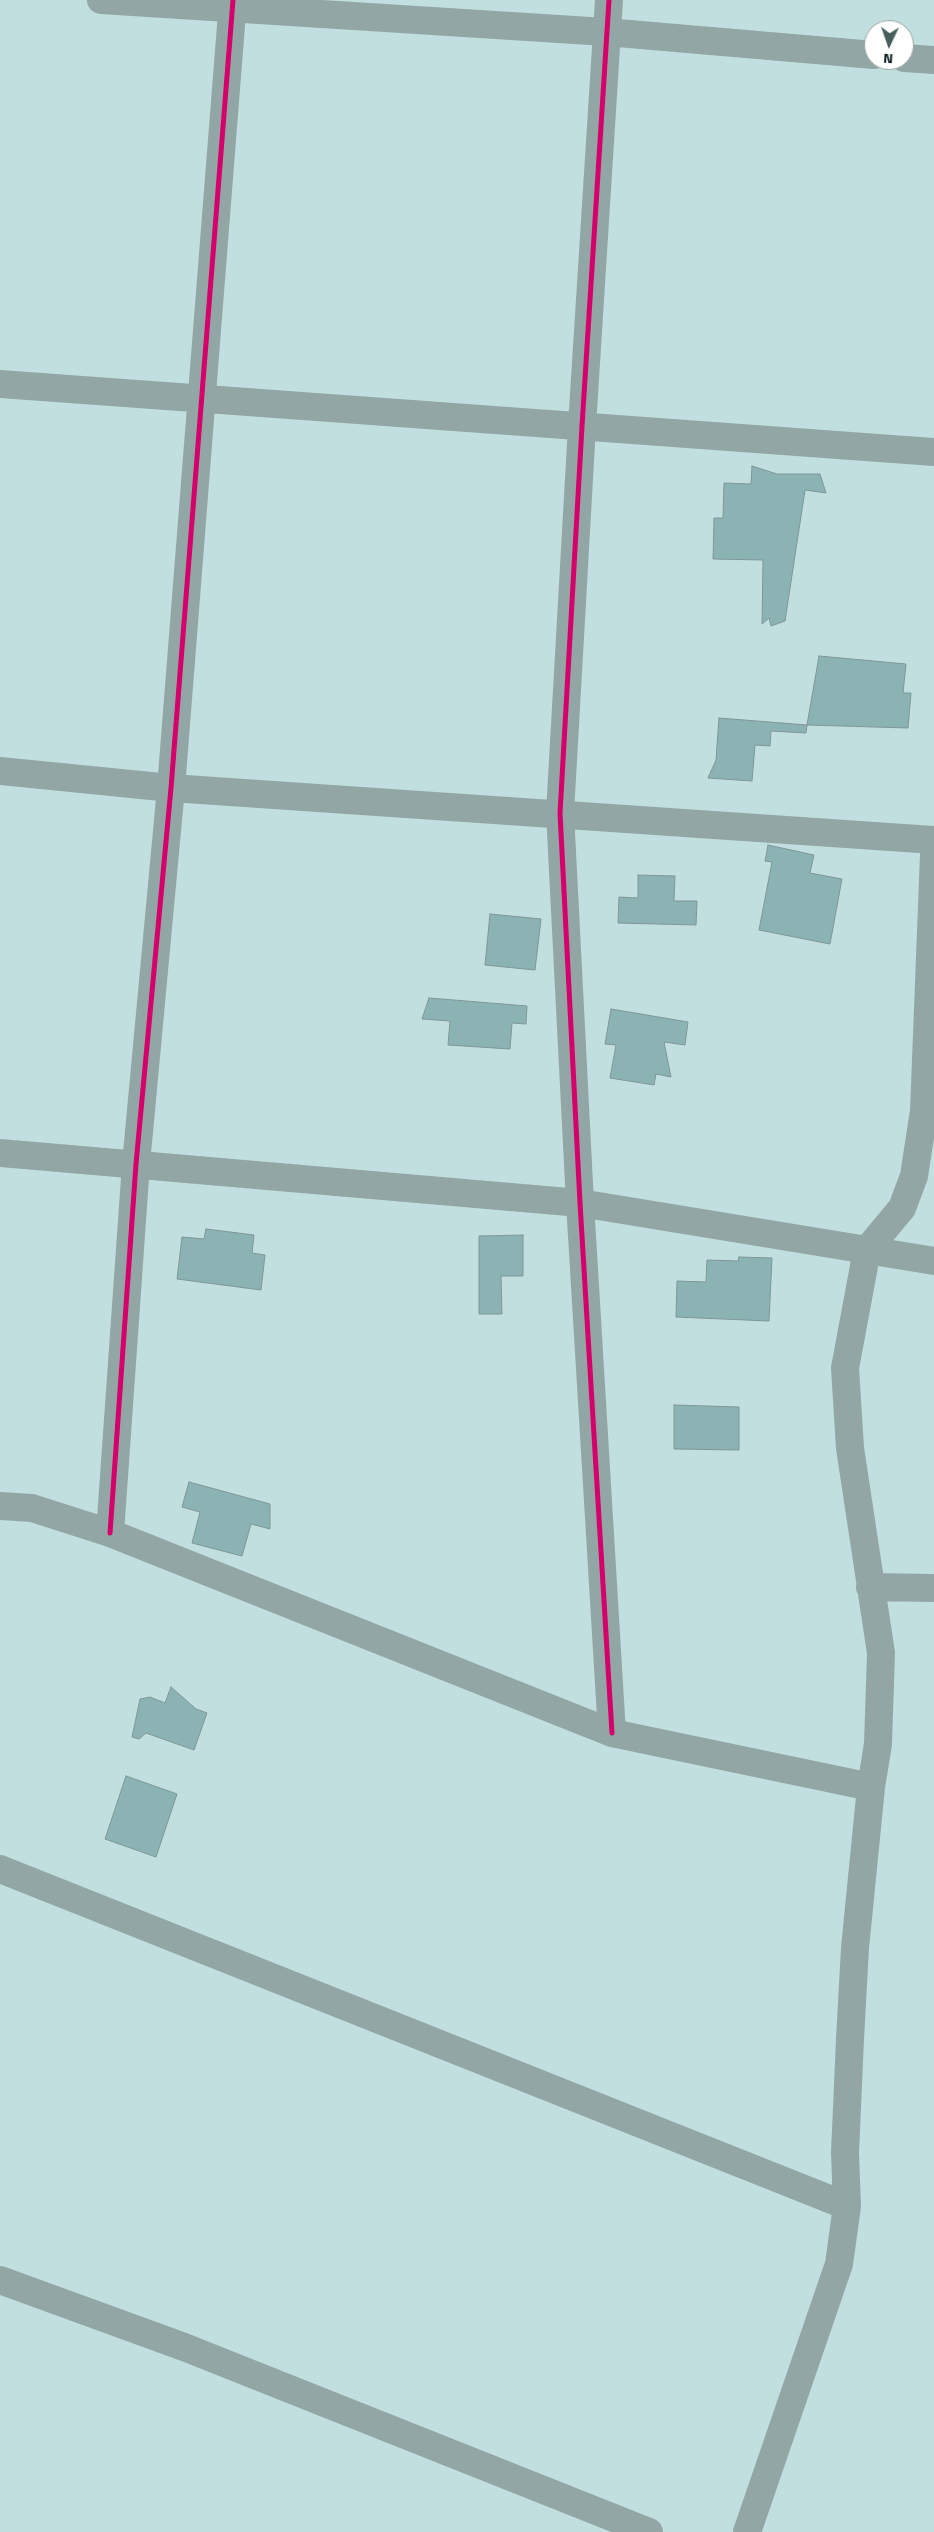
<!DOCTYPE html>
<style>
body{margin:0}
#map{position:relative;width:934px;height:2532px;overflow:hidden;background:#c2dfdf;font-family:"Titillium Web",sans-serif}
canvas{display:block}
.north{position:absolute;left:864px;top:20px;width:50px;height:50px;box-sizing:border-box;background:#fff;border:1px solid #9aa3a3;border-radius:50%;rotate:183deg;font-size:14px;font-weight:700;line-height:20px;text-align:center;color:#031818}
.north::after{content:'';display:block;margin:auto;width:18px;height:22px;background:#465e5e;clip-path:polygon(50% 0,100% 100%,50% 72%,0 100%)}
</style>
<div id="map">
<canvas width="934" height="2532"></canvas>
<div class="north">N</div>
</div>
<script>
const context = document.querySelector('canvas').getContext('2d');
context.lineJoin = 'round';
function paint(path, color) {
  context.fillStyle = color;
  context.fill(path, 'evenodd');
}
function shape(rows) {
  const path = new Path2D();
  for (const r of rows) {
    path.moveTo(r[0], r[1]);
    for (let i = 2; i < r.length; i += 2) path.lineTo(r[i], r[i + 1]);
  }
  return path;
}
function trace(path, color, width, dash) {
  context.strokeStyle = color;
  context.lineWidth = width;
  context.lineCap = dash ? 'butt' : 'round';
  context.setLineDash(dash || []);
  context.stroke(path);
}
const building = shape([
 [752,466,777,474,820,474,826,493,805,490,785,621,771,626,769,618,762,624,763,560,713,559,714,518,723,518,724,483,751,484,752,466],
 [819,656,906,664,903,693,911,693,908,728,807,725,819,656],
 [719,718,807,725,806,733,771,731,770,746,755,745,752,781,708,778,716,760,719,718],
 [768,845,814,855,810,873,842,879,830,944,759,930,772,862,765,861,768,845],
 [638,875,675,876,674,901,697,901,696,925,618,923,619,897,638,898,638,875],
 [490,914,541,919,535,970,485,965,490,914],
 [429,998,527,1006,526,1024,512,1023,510,1049,448,1045,450,1021,422,1019,429,998],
 [611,1009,688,1022,685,1045,664,1042,671,1077,656,1074,654,1085,610,1078,616,1045,605,1044,611,1009],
 [206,1229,254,1235,252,1253,265,1255,261,1290,177,1279,182,1237,204,1239,206,1229],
 [523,1235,523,1276,501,1276,502,1314,479,1314,479,1236,523,1235],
 [739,1257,772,1258,769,1321,676,1317,677,1281,706,1282,707,1260,738,1261,739,1257],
 [674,1405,739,1407,739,1450,674,1449,674,1405],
 [189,1482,270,1504,270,1529,251,1524,242,1556,192,1543,200,1512,182,1507,189,1482],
 [171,1687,196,1709,207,1713,194,1750,146,1733,139,1739,132,1737,140,1699,150,1697,165,1703,171,1687],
 [126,1776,177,1794,156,1857,105,1839,126,1776]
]);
paint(building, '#8cb3b4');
trace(building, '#7f9696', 1);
trace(shape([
 [101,0,606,32,874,55],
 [609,0,582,426,560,813,580,1203,612,1733],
 [904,58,934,60],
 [0,384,934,452],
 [0,771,171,788,934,840],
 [0,1153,580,1203,867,1250,902,1208,914,1176,924,1111,934,854],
 [0,1506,32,1508,110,1533,612,1733,871,1787,855,1948,850,2039,845,2153,847,2206],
 [110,1533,136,1164,171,788,233,0],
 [870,1587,934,1588],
 [871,1787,878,1744,881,1653,850,1448,845,1368,867,1250,934,1261],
 [0,1869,847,2206,839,2264,747,2532],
 [0,2280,184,2347,649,2532]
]), '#93a6a6', 28);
trace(shape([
 [609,0,582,426,560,813,580,1203,612,1733],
 [110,1533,136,1164,171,788,233,0]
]), '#d6006c', 5);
</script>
